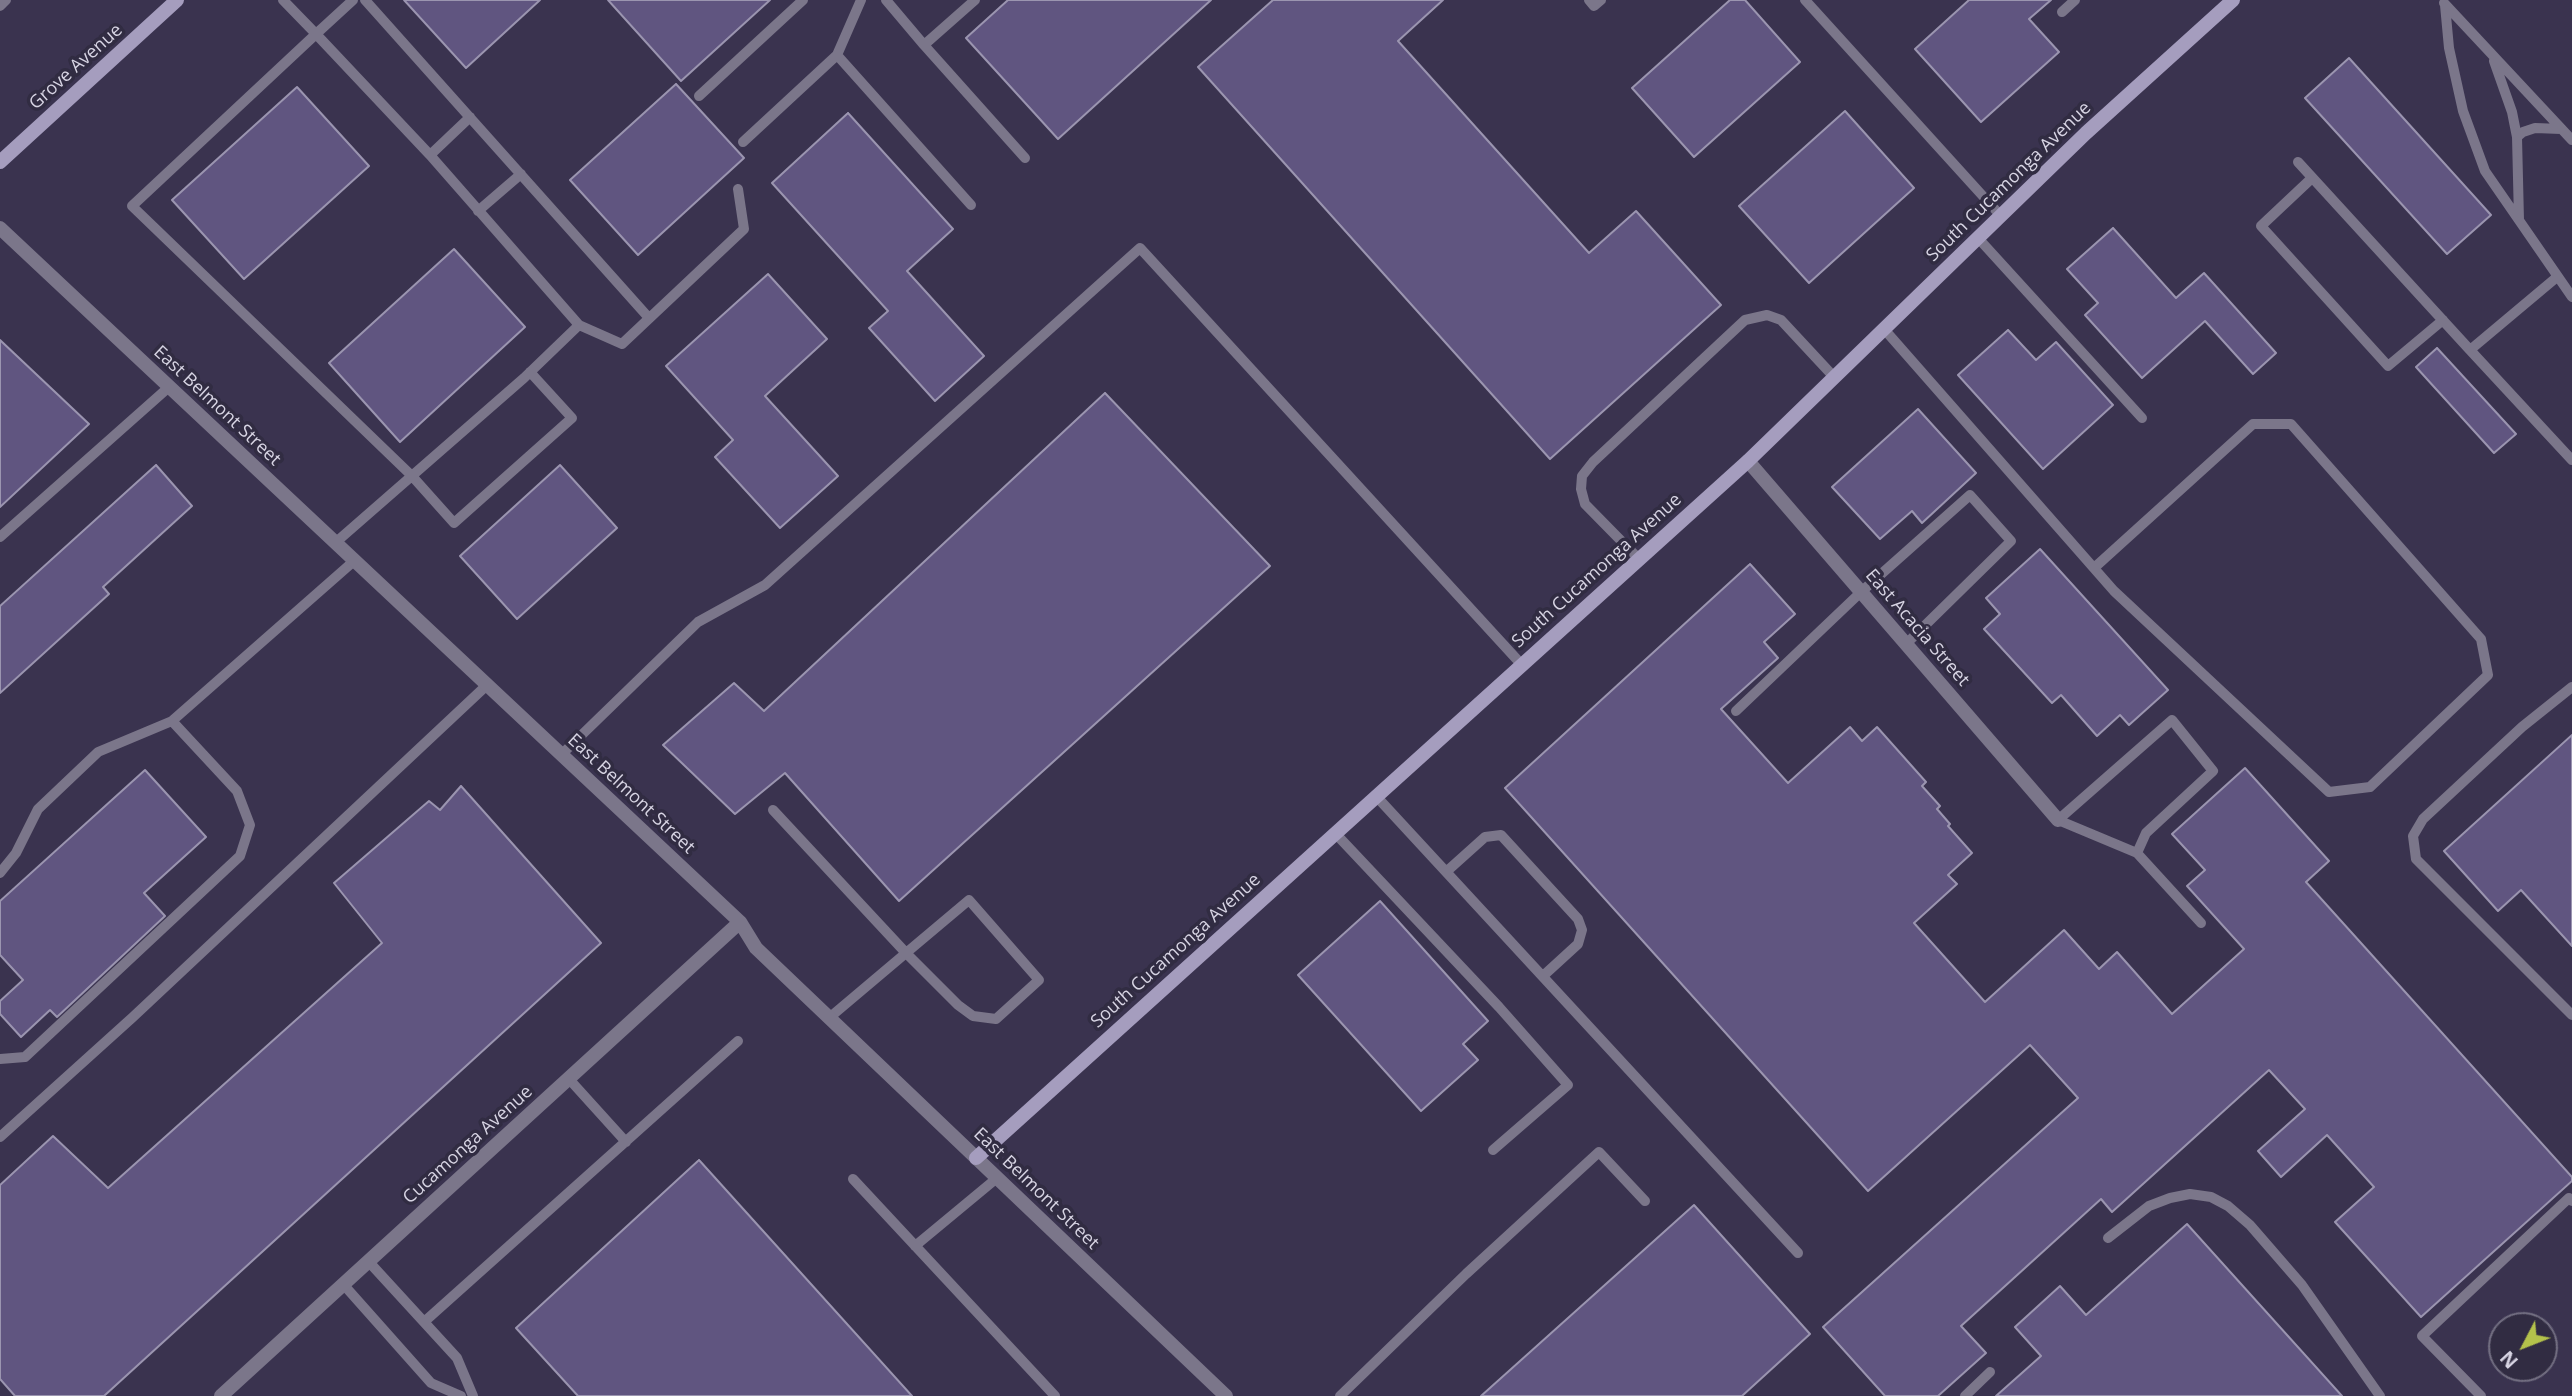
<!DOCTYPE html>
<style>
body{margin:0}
#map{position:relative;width:2572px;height:1396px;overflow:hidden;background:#312c42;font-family:"Open Sans",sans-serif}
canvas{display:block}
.north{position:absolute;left:2488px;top:1312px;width:70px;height:70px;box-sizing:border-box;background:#312c42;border:2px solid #736f82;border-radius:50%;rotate:228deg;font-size:19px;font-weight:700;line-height:28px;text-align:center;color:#d7d4e3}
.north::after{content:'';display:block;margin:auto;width:24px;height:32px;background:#b4c24b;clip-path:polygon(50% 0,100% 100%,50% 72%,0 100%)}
</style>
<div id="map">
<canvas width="2572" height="1396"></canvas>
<div class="north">N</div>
</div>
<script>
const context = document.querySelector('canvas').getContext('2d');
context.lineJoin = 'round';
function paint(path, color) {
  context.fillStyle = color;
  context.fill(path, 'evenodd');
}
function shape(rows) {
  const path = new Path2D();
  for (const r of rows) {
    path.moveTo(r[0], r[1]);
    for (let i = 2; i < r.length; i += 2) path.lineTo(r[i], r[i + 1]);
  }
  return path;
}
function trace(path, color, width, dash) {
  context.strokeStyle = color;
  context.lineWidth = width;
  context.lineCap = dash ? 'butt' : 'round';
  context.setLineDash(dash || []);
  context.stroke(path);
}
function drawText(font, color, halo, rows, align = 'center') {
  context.font = font + ' "Open Sans",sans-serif';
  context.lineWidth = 7;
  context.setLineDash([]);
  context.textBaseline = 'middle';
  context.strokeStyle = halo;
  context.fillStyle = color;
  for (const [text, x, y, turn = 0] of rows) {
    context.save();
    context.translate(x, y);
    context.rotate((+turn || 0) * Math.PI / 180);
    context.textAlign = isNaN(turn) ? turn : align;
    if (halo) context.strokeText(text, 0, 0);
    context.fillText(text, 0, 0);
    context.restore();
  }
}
paint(shape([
 [0,0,2572,0,2572,1396,0,1396],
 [2502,1326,2544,1326,2544,1368,2502,1368]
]), '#3a334f');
const building = shape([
 [404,0,540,0,466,68,404,0],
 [608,0,770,0,681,81,608,0],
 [1008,0,1211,0,1058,139,966,38,1008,0],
 [1273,0,1443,0,1398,41,1589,253,1636,211,1721,305,1550,459,1198,67,1273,0],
 [1730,0,1745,0,1800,62,1694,157,1632,88,1730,0],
 [1969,0,2051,0,2029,19,2059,52,1981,122,1915,49,1969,0],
 [2349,58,2491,215,2447,254,2305,98,2349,58],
 [676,84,744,158,638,255,570,180,676,84],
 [297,87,369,166,244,279,172,200,297,87],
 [1845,111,1914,188,1809,283,1739,206,1845,111],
 [848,113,953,229,907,271,984,356,935,401,869,328,888,311,772,183,848,113],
 [2113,228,2176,298,2204,273,2276,353,2253,374,2205,321,2142,378,2085,315,2098,303,2067,269,2113,228],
 [454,249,525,327,400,442,329,363,454,249],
 [768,274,827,339,765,396,838,476,780,528,715,457,733,440,666,366,768,274],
 [2008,330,2036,360,2056,342,2113,405,2043,469,1958,375,2008,330],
 [0,340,89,424,0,507,0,340],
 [2437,348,2516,434,2494,453,2416,367,2437,348],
 [1105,393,1270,566,899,901,785,773,735,814,663,745,734,683,764,711,1105,393],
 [1918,409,1976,473,1922,523,1912,511,1880,539,1832,487,1918,409],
 [156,465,192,506,103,587,109,594,0,693,0,606,156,465],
 [560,465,617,528,517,619,460,556,560,465],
 [2040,549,2168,690,2129,725,2120,715,2097,736,2061,695,2052,703,1984,629,2000,614,1986,598,2040,549],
 [1750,564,1795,614,1764,642,1778,658,1721,709,1788,783,1850,727,1862,741,1877,727,1926,782,1922,786,1940,806,1937,809,1950,824,1948,826,1972,853,1948,875,1957,884,1914,923,1985,1002,2064,930,2099,969,2117,952,2172,1014,2244,949,2187,886,2205,870,2172,834,2245,768,2329,861,2306,882,2572,1177,2572,1181,2421,1317,2335,1222,2374,1187,2327,1135,2281,1177,2258,1151,2305,1109,2269,1070,2112,1212,2101,1199,1961,1326,1986,1353,1938,1396,1885,1396,1823,1327,2078,1098,2030,1045,1868,1191,1505,788,1750,564],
 [2572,735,2572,946,2521,890,2498,911,2444,851,2572,735],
 [145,770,206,837,144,893,165,916,57,1017,50,1010,21,1037,0,1014,0,1001,23,980,0,955,0,901,145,770],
 [461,786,601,943,104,1396,15,1396,0,1379,0,1185,53,1136,108,1188,382,943,334,883,429,801,440,810,461,786],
 [1380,901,1488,1021,1463,1044,1478,1060,1421,1111,1298,975,1380,901],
 [699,1160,912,1396,578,1396,516,1328,699,1160],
 [1694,1205,1810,1334,1742,1396,1481,1396,1694,1205],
 [2187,1224,2342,1396,1996,1396,2041,1356,2015,1327,2060,1286,2086,1315,2187,1224]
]);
paint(building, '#605580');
trace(building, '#9b95b0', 2);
trace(shape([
 [283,0,316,34,353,0],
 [365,0,649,318],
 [861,0,837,55,971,205],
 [886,0,924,45],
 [975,0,924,45,1025,158],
 [1589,0,1594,6,1601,0],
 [1805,0,2001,216],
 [2444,3,2572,140],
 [2445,5,2449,48,2463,111,2485,171,2572,297],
 [0,6,6,0],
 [2062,12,2075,0],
 [2494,61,2512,112,2517,137,2519,220],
 [699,96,803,0],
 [2517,137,2523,132,2535,128,2561,129],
 [743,142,837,55],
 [430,155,470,117],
 [2298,162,2470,350,2557,277],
 [2312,178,2261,226,2388,366,2443,320],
 [478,211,521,174],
 [1978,238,2142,418],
 [1884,329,2114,591,2329,792,2370,787,2488,675,2481,639,2291,424,2253,424,2094,568],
 [2470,350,2572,460],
 [530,372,572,418,454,523,412,476,132,206,316,34,430,155,579,325],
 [0,537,169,387],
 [335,543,524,378,579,325,622,344,744,229,738,189],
 [1639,559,1585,504,1581,489,1582,476,1593,462,1745,320,1767,315,1781,320,1834,377],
 [2572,687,2522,727,2423,819,2413,836,2416,859,2572,1015],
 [1736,711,1861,592,1970,495,2011,541,1906,644],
 [561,755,698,622,765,585,1140,248,1522,665],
 [1376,796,1798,1253],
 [773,810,906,953,958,1005,973,1016,996,1019,1039,980,969,900,906,953,829,1018],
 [1335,833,1499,1007,1568,1085,1493,1150],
 [2137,853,2058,820,2172,720,2213,771,2146,833,2137,853,2201,923],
 [1446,872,1485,837,1501,835,1578,919,1582,930,1578,944,1543,976],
 [0,873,16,853,38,809,98,752,172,721,354,561],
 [0,1059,25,1057,240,856,250,825,237,791,172,721],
 [569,1079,626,1142],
 [0,1137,133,1017,487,685],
 [853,1179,1055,1396],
 [2108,1238,2149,1206,2170,1198,2190,1194,2211,1197,2228,1206,2250,1225,2302,1285,2380,1396],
 [915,1246,997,1178],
 [369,1262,457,1358,473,1396],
 [343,1284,431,1383,461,1396],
 [424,1322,738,1041],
 [1340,1396,1466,1274,1599,1152,1645,1201],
 [1965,1396,1990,1372],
 [2481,1396,2422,1336,2569,1198,2572,1201]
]), '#7b768a', 10);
trace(shape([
 [0,228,740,922,756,948,1226,1396],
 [1748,461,2058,820],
 [221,1396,740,922]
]), '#7b768a', 14);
trace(shape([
 [0,162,177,0],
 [976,1158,1748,461,2086,133,2233,0]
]), '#a59dbe', 14);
drawText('18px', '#d7d4e3', '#312c42', [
 ["Grove Avenue",76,67,-42],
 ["South Cucamonga Avenue",2009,182,-44],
 ["East Belmont Street",217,406,43],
 ["South Cucamonga Avenue",1597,571,-42],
 ["East Acacia Street",1917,628,49],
 ["East Belmont Street",631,794,43],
 ["South Cucamonga Avenue",1176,951,-42],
 ["Cucamonga Avenue",468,1145,-42],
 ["East Belmont Street",1036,1189,44]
]);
</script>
